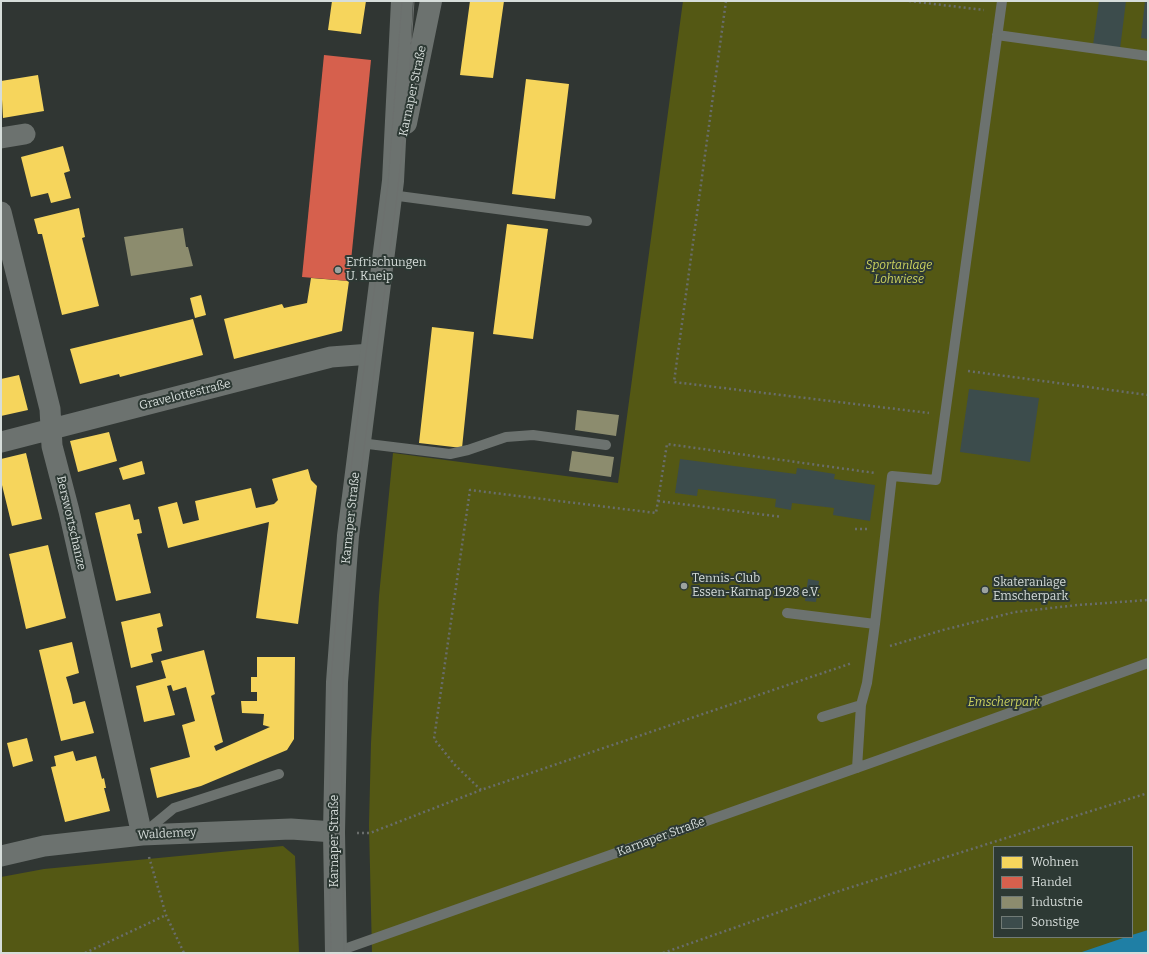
<!DOCTYPE html>
<meta charset="utf-8">
<style>
body{margin:0}
#map{position:relative;width:1149px;height:954px;overflow:hidden;background:#303633;font-family:Bitter,serif}
canvas{display:block}
.frame{position:absolute;inset:0;border:2px solid #d6ddda;pointer-events:none}
.legend{position:absolute;left:993px;top:846px;width:140px;height:92px;box-sizing:border-box;background:#2d3934;border:1px solid #717b76;margin:0;padding:5px 7px;list-style:none;font-size:12px;color:#d6ddda}
.legend li{display:flex;align-items:center;gap:8px;height:20px}
.legend b{width:20px;border:1px solid #717b76}
</style>
<div id="map">
<canvas width="1149" height="954"></canvas>
<div class="frame"></div>
<ul class="legend">
<li><b style="height:11px;background:#f6d55c"></b>Wohnen</li>
<li><b style="height:11px;background:#d6604d"></b>Handel</li>
<li><b style="height:11px;background:#8c8c6e"></b>Industrie</li>
<li><b style="height:11px;background:#3c4c4c"></b>Sonstige</li>
</ul>
</div>
<script>
const context = document.querySelector('canvas').getContext('2d');
context.lineJoin = 'round';
function paint(path, color) {
  context.fillStyle = color;
  context.fill(path, 'evenodd');
}
function shape(rows) {
  const path = new Path2D();
  for (const r of rows) {
    path.moveTo(r[0], r[1]);
    for (let i = 2; i < r.length; i += 2) path.lineTo(r[i], r[i + 1]);
  }
  return path;
}
function trace(path, color, width, dash) {
  context.strokeStyle = color;
  context.lineWidth = width;
  context.lineCap = dash ? 'butt' : 'round';
  context.setLineDash(dash || []);
  context.stroke(path);
}
function drawText(font, color, halo, rows, align = 'center') {
  context.font = font + ' Bitter,serif';
  context.lineWidth = 4;
  context.setLineDash([]);
  context.textBaseline = 'middle';
  context.strokeStyle = halo;
  context.fillStyle = color;
  for (const [text, x, y, turn = 0] of rows) {
    context.save();
    context.translate(x, y);
    context.rotate((+turn || 0) * Math.PI / 180);
    context.textAlign = isNaN(turn) ? turn : align;
    if (halo) context.strokeText(text, 0, 0);
    context.fillText(text, 0, 0);
    context.restore();
  }
}
paint(shape([
 [683,1,1148,1,1148,953,372,953,369,825,371,743,379,596,393,453,618,483],
 [994,847,1132,847,1132,937,994,937],
 [283,846,295,856,299,953,1,953,1,877,44,869]
]), '#545814');
paint(shape([
 [1148,930,1148,953,1079,953,1126,937,1132,937,1132,935]
]), '#1f7fa5');
paint(shape([
 [332,1,366,1,361,34,328,30],
 [470,1,504,1,493,78,460,75],
 [38,75,44,111,3,118,1,81],
 [526,79,569,84,555,199,512,194],
 [63,146,70,171,64,173,71,198,51,203,48,193,31,197,21,157],
 [79,208,85,237,82,238,99,306,62,315,42,234,38,234,34,219],
 [507,224,548,229,533,339,493,334],
 [311,278,349,281,342,331,234,359,224,319,282,304,284,308,307,303],
 [201,295,206,315,195,318,190,298],
 [193,319,203,355,120,377,119,374,80,384,70,349],
 [432,327,474,332,462,448,419,443],
 [19,375,28,410,1,416,1,379],
 [109,432,117,461,78,472,70,441],
 [26,453,42,519,12,526,1,481,1,459],
 [142,461,145,474,123,480,119,468],
 [308,469,311,480,317,486,298,624,256,618,269,522,168,548,158,507,177,502,183,524,199,520,195,501,251,488,256,508,274,504,278,500,272,479],
 [130,504,134,520,139,519,142,533,137,534,151,593,116,601,95,513],
 [48,545,66,618,26,629,9,554],
 [160,613,163,626,157,628,162,651,151,654,153,662,131,668,121,622],
 [72,642,79,673,66,677,71,694,73,704,85,701,94,733,61,741,39,650],
 [204,650,215,694,211,696,223,742,214,746,216,751,270,727,263,725,264,714,242,713,241,701,257,701,257,692,251,692,251,677,257,677,257,657,295,657,294,739,287,750,201,786,157,798,150,768,190,757,182,725,195,721,186,687,173,691,171,685,167,686,175,715,144,722,136,686,166,678,161,661],
 [27,738,33,761,13,767,7,743],
 [73,751,76,761,96,756,102,779,104,778,106,788,104,788,110,811,65,822,51,767,56,766,54,756]
]), '#f6d55c');
paint(shape([
 [324,55,371,60,349,281,302,277]
]), '#d6604d');
paint(shape([
 [183,228,186,247,188,247,193,266,131,276,124,237],
 [577,410,619,415,616,436,575,430],
 [572,451,614,457,611,477,569,471]
]), '#8c8c6e');
paint(shape([
 [1099,1,1126,1,1120,49,1093,45],
 [1145,1,1148,1,1148,39,1141,38],
 [969,389,1039,398,1030,462,960,452],
 [680,459,796,474,797,468,835,474,834,479,875,485,870,521,833,515,834,508,792,503,791,510,775,507,776,499,698,489,697,496,675,493],
 [808,579,819,581,816,602,805,601]
]), '#3c4c4c');
trace(shape([
 [726,1,674,382,929,413],
 [909,1,984,10],
 [968,371,1148,395],
 [658,501,782,517],
 [855,529,869,529],
 [890,646,943,630,1015,612,1078,605,1148,600],
 [481,790,455,765,434,739,470,490,656,513,667,444,875,473],
 [357,833,370,833,481,790,852,663],
 [149,857,166,915,184,953],
 [85,953,166,915],
 [663,953,833,893,1148,793]
]), '#696d6b', 2.5, [2, 3]);
trace(shape([
 [997,35,1148,56],
 [391,195,587,221],
 [360,443,450,454,468,450,506,437,533,435,606,445],
 [787,613,875,624],
 [861,705,867,683,875,624,892,476,936,480,1002,1],
 [822,717,861,705,857,768],
 [145,832,174,808,279,774],
 [336,952,879,760,1148,663]
]), '#6c726f', 10);
trace(shape([
 [1,138,25,134],
 [1,212,50,409,52,446,69,511,142,835],
 [1,442,331,357,371,354],
 [1,856,44,846,142,835,291,829,334,832]
]), '#6c726f', 21);
trace(shape([
 [406,123,431,1],
 [336,953,334,832,337,682,348,536,393,181,402,1]
]), '#6c726f', 22);
trace(shape([
 [331,953,329,832,331,680,342,538,388,184,402,1],
 [344,953,341,733,345,640,361,472,397,196,408,96,414,1]
]), '#6c706e', 1);
for (const [x, y, r, color] of [
 [338,270,4,"#9ca3a0"],
 [684,586,4,"#9ca3a0"],
 [985,590,4,"#9ca3a0"]
]) {
  const dot = new Path2D();
  dot.arc(x, y, r, 0, 2 * Math.PI);
  context.fillStyle = color;
  context.fill(dot);
  trace(dot, '#2d3934', 1.5);
}
drawText('12px', '#d6ddda', '#2d3934', [
 ["Karnaper Straße",413,91,-78],
 ["Gravelottestraße",185,395,-14],
 ["Karnaper Straße",351,518,-84],
 ["Berswortschanze",71,523,77],
 ["Waldemey",167,834,-3],
 ["Karnaper Straße",661,837,-20],
 ["Karnaper Straße",335,841,-90]
]);
drawText('12px', '#d6ddda', '#2d3934', [
 ["Erfrischungen",346,263],
 ["U. Kneip",346,277],
 ["Tennis-Club",692,579],
 ["Essen-Karnap 1928 e.V.",692,593],
 ["Skateranlage",993,583],
 ["Emscherpark",993,597]
], 'left');
drawText('italic 12px', '#ccd25e', '#2d3934', [
 ["Sportanlage",899,266],
 ["Lohwiese",899,280],
 ["Emscherpark",1004,703]
]);
</script>
